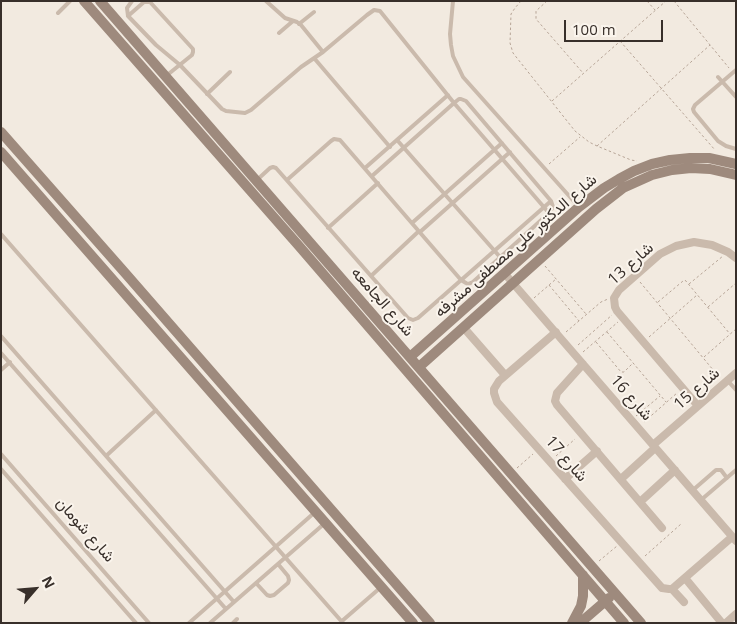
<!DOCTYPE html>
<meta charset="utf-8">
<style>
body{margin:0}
#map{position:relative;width:737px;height:624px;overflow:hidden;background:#f2eae0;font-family:"Open Sans",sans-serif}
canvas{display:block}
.frame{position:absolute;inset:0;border:2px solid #382f2a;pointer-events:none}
.north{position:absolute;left:10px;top:564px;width:50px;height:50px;-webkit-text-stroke:4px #faf4ec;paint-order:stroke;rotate:63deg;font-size:14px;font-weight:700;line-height:20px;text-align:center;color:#382f2a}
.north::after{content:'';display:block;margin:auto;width:18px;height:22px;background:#382f2a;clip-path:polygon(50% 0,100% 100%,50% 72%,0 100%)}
.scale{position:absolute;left:564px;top:20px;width:99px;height:22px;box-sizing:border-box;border:2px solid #382f2a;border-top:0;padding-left:6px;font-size:15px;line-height:18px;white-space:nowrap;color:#382f2a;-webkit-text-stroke:4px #faf4ec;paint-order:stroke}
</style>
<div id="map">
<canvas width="737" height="624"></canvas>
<div class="frame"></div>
<div class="north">N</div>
<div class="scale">100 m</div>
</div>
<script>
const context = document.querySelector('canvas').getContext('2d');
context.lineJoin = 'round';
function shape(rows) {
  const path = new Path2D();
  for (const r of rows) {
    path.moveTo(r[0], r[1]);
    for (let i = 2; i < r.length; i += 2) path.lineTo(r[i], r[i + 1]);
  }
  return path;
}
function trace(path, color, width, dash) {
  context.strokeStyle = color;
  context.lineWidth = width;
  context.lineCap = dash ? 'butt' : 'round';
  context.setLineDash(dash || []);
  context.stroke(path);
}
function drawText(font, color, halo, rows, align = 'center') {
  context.font = font + ' "Open Sans",Vazirmatn,sans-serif';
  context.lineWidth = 4;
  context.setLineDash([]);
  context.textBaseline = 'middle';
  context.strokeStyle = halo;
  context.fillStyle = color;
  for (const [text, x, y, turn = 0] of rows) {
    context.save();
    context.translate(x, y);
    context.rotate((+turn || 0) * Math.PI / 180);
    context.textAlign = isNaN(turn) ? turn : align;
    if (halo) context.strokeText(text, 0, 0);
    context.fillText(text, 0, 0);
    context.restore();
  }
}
trace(shape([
 [521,1,515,8,511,14,510,43,513,53,575,131,589,142,597,146,631,160,637,161],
 [547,1,536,11,536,19,583,73],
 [647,1,655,10],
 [674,1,729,68],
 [620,41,715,150],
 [552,101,666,1],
 [597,146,710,45],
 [549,164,580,137],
 [545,266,586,314],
 [640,282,719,377],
 [689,284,723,256],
 [549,285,579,321],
 [534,298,556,279],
 [658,302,683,281,685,280,730,334],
 [708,307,736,283],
 [566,332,601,302,608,299],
 [607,332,666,402],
 [649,337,697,295],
 [596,342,621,372,624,372,633,363],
 [578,345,612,315],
 [583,352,618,322],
 [704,357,736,329],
 [636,416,660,396],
 [644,422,677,393],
 [556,456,575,439],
 [517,468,533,454],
 [645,556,681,524],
 [599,561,617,546]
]), '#b6a496', 1, [2.5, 2.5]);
trace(shape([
 [132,1,127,8,128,16,156,45,180,65,222,109,226,111,245,113,251,110,301,67,323,52,301,25,297,22,285,18,266,1],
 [453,1,450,34,451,45,453,56,463,77,579,207],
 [58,13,70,1],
 [128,16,144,2,150,2,193,49,193,52,192,55,166,76],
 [299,24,314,12],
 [279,33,293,21],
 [323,52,367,15,374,10,380,11,454,103,549,213],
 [314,58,390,147],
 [736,70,695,105,693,109,694,112,718,141,726,146,736,149],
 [718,77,736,97],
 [207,94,230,72],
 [397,140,500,257],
 [365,168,448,95],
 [257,180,270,168,273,167,276,168,408,318,413,320,418,318,551,201],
 [287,180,331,141,334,139,340,140,461,280,466,283,468,284,473,282,549,213,553,207,551,201,466,101,461,99,459,99,454,103,372,176],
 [412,223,502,143],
 [328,228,378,183],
 [420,232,510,152],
 [1,234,343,623],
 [371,276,419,231],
 [1,336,234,602],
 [1,353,226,609],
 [1,370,10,362],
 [727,380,736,390],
 [1,454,149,623],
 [106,456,156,410],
 [1,469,136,623],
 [693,490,716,470,721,470,727,478],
 [701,500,736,470],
 [256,583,267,595,270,596,274,595,288,583,289,580,288,576,278,564],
 [342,621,380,588],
 [189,623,314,513],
 [210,623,325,523],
 [233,623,237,619]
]), '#cabaac', 4);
trace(shape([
 [505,274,736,541],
 [464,328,505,375],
 [556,332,499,381,494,389,494,393,497,402,662,588,669,589,672,589,732,537],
 [583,364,557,393,555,401,557,405,662,528],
 [698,406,617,311,615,307,614,298,619,290,660,254,676,246,694,242,712,245,728,252,736,258],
 [653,445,736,373],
 [565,479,597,451],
 [621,479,655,448],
 [640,502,675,470],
 [685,578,722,623],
 [672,589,684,602],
 [726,623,736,614]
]), '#cabaac', 8);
trace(shape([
 [84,1,299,246,624,623],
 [100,1,641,623],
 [1,132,126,274,430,623],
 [1,152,413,623],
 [410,357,579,207,604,188,619,179,634,171,652,164,670,160,690,158,709,158,736,164],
 [419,367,596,209,623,188,652,175,672,170,691,168,710,169,736,175],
 [572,623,581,606,583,596,583,575],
 [580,623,609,598]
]), '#9e8a7d', 10);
drawText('16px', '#382f2a', '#faf4ec', [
 ["شارع الدكتور على مصطفى مشرفه",516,246,-41],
 ["شارع 13",631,264,-42],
 ["شارع الجامعه",382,302,49],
 ["شارع 15",697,389,-41],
 ["شارع 16",631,398,49],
 ["شارع 17",566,459,49],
 ["شارع شومان",85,530,49]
]);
</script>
